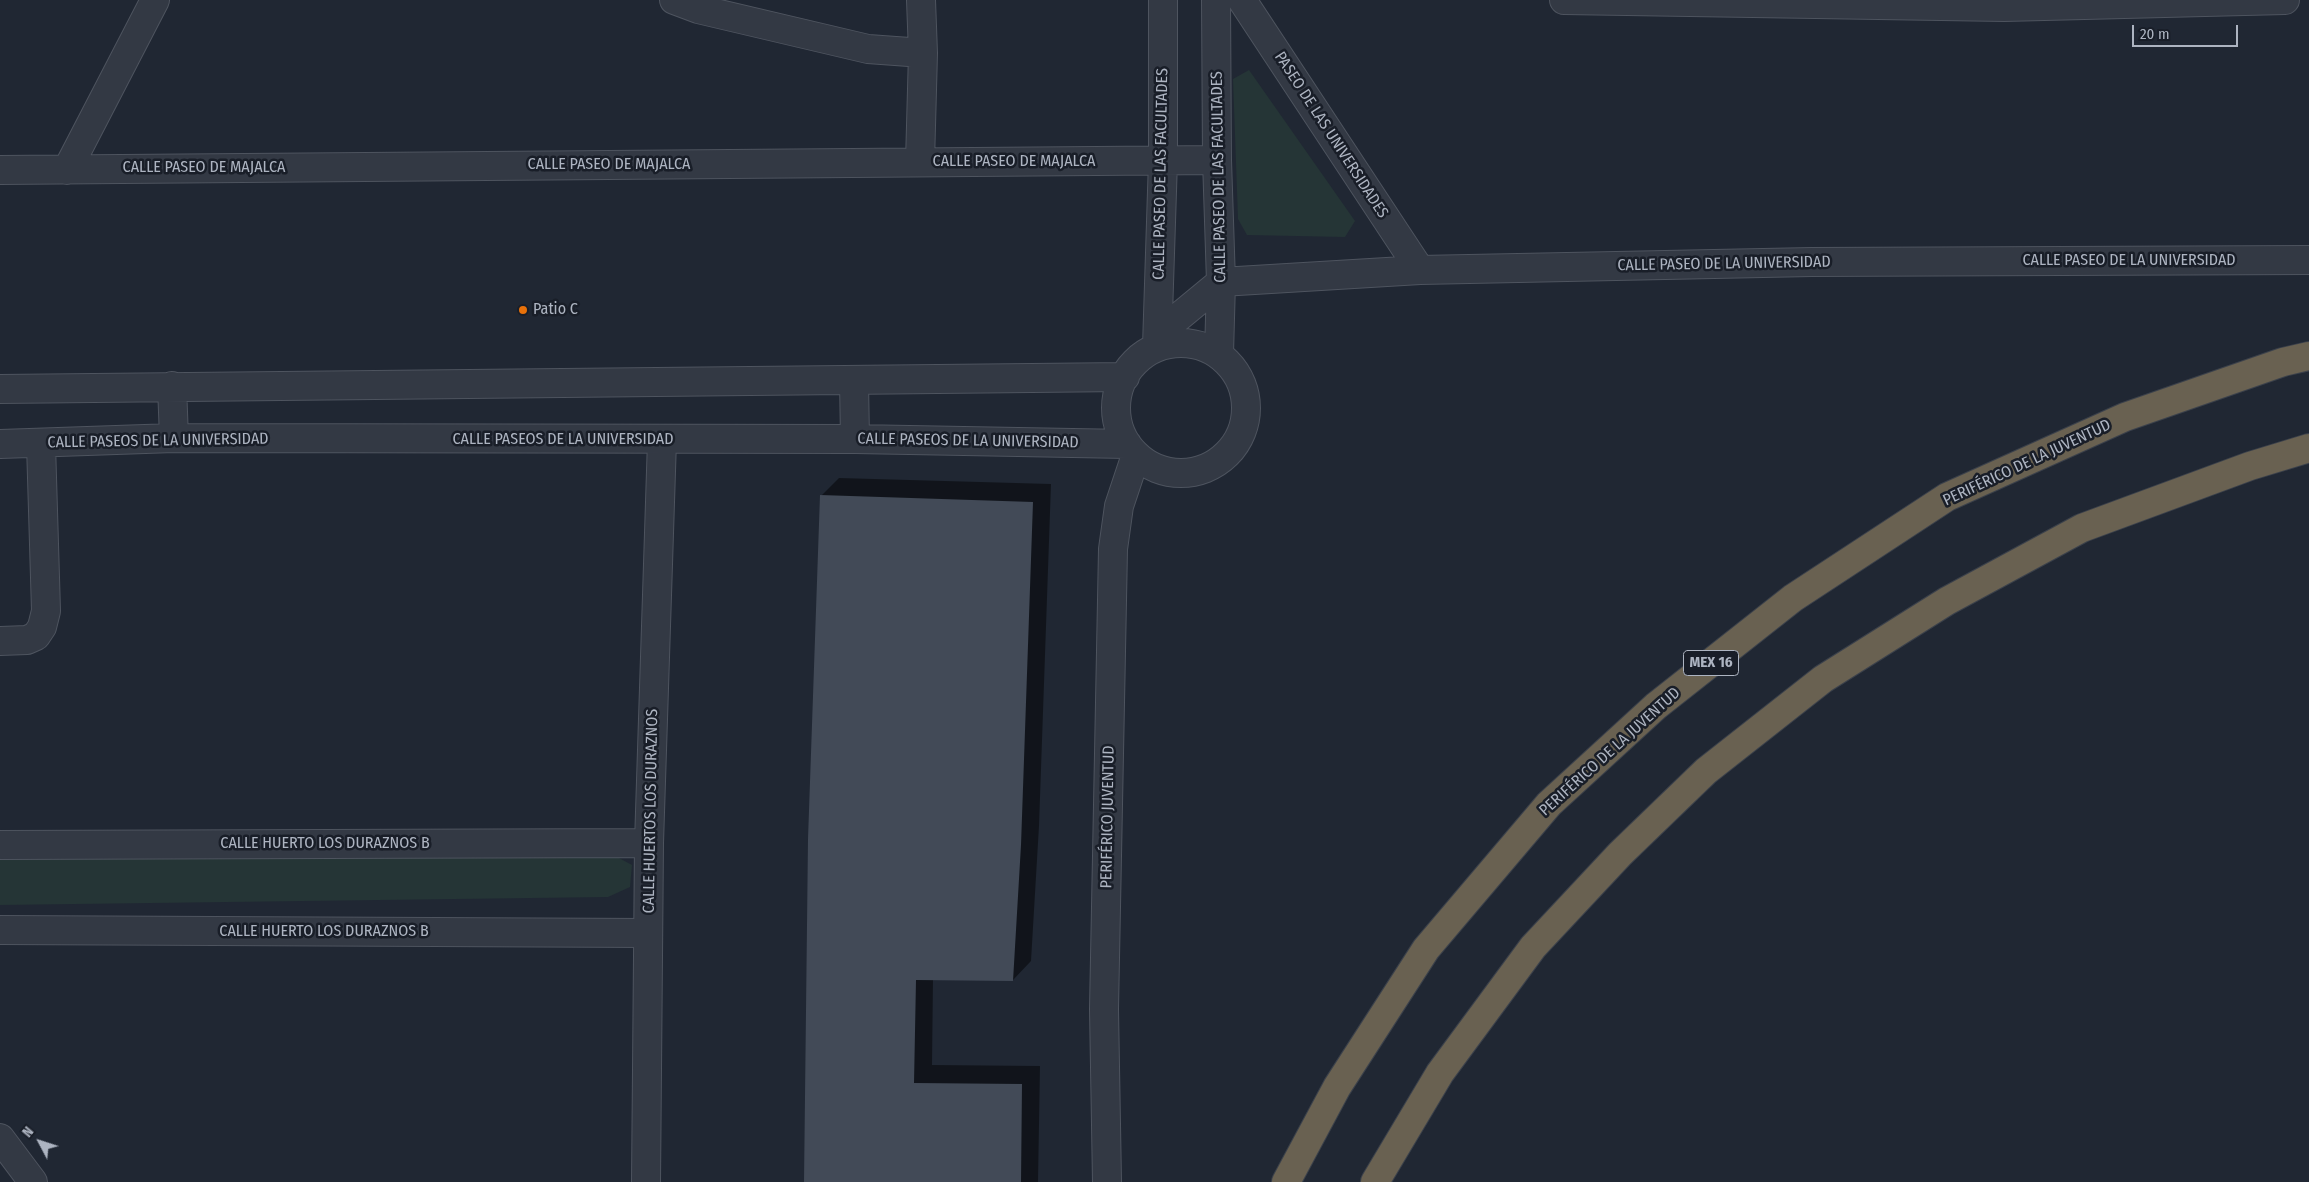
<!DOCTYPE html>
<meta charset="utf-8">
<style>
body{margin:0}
#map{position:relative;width:2309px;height:1182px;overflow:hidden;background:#202733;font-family:"Fira Sans Condensed",sans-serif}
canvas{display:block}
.north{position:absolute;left:15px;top:1117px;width:50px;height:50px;-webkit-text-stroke:4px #191e28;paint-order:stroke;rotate:310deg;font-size:14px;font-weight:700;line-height:20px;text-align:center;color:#adb4c1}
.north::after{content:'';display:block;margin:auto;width:18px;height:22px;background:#adb4c1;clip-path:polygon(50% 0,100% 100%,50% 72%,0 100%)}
.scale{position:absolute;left:2132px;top:25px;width:106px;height:22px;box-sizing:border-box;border:2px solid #adb4c1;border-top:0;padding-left:6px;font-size:15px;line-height:18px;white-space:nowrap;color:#adb4c1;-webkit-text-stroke:4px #191e28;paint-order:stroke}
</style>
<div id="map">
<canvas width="2309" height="1182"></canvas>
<div class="north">N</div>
<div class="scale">20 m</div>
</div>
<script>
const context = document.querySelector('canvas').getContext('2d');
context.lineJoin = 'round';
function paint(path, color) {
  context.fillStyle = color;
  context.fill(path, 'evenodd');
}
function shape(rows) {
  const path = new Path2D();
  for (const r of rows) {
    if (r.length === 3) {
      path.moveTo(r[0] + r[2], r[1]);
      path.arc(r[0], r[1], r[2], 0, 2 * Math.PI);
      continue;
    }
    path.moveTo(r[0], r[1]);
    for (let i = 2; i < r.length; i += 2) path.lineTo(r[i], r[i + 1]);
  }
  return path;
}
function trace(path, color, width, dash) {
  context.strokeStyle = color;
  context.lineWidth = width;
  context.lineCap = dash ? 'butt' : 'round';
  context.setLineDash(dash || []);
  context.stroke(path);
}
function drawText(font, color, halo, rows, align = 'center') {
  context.font = font + ' "Fira Sans Condensed",sans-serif';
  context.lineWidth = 5;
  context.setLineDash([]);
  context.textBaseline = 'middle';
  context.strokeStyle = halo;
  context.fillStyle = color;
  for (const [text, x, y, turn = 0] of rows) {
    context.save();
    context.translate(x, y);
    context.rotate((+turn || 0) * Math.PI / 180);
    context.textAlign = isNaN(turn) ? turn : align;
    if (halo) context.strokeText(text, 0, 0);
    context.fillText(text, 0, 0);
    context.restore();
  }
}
paint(shape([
 [1249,70,1355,221,1345,237,1247,235,1238,219,1233,79],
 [606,851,632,865,630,887,608,897,0,905,0,859]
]), '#253536');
paint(shape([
 [839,478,1051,484,1039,826,1031,961,1013,980,933,979,932,1065,1040,1066,1038,1182,806,1182,821,496]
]), '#0007');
paint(shape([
 [820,495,1033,502,1021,845,1013,981,916,980,914,1083,1022,1084,1021,1182,804,1182,808,839]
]), '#424a57');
const minor = shape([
 [674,0,698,9,868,49,923,53],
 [1216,0,1217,160,1221,282,1219,354],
 [1242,0,1420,270],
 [1564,0,2004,7,2285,0],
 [920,162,923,53,921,0],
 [0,170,1217,160],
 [67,170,155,0],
 [1158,334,1221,282,1420,270,1812,262,2309,260],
 [1181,408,65],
 [1157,346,1163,160,1163,0],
 [854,381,855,439],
 [172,386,174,438],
 [0,389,1125,377],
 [0,444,174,438,855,439,1127,444],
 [0,641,27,640,36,636,42,627,46,611,41,444],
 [0,845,649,843],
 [0,930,648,933],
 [0,1138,33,1182],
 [646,1182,649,843,662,440],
 [1107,1182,1104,1009,1113,549,1119,506,1136,455]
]);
const highway = shape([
 [1286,1182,1337,1087,1426,949,1549,804,1656,706,1793,598,1947,497,2125,417,2283,362,2309,356],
 [1375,1182,1440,1073,1533,947,1620,854,1706,771,1823,679,1947,601,2082,528,2250,466,2309,448]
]);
trace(minor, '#4e545f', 30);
trace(highway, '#3b414b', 30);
trace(minor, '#333944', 28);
trace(highway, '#696151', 28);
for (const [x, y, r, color] of [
 [523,310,5,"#e8710a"]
]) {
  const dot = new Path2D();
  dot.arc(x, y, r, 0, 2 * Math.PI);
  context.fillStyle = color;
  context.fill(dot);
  trace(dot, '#191e28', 2);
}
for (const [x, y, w] of [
 [1711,663,55]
]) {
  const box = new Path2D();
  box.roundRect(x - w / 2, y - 12.5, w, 25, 4);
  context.fillStyle = '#191e28';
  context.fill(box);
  trace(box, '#adb4c1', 1);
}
drawText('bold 15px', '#adb4c1', null, [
 ["MEX 16",1711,663]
]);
drawText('16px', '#adb4c1', '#191e28', [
 ["PASEO DE LAS UNIVERSIDADES",1331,135,57],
 ["CALLE PASEO DE MAJALCA",1014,162],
 ["CALLE PASEO DE MAJALCA",609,165],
 ["CALLE PASEO DE MAJALCA",204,168],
 ["CALLE PASEO DE LAS FACULTADES",1161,174,-89],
 ["CALLE PASEO DE LAS FACULTADES",1219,177,-91],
 ["CALLE PASEO DE LA UNIVERSIDAD",2129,261],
 ["CALLE PASEO DE LA UNIVERSIDAD",1724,264,-1],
 ["CALLE PASEOS DE LA UNIVERSIDAD",563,440],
 ["CALLE PASEOS DE LA UNIVERSIDAD",158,441,-1],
 ["CALLE PASEOS DE LA UNIVERSIDAD",968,441,1],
 ["PERIFÉRICO DE LA JUVENTUD",2027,463,-25],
 ["PERIFÉRICO DE LA JUVENTUD",1610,752,-42],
 ["CALLE HUERTOS LOS DURAZNOS",651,811,-89],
 ["PERIFÉRICO JUVENTUD",1108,817,-89],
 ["CALLE HUERTO LOS DURAZNOS B",325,844],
 ["CALLE HUERTO LOS DURAZNOS B",324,932]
]);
drawText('16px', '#adb4c1', '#191e28', [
 ["Patio C",533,310]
], 'left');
</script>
